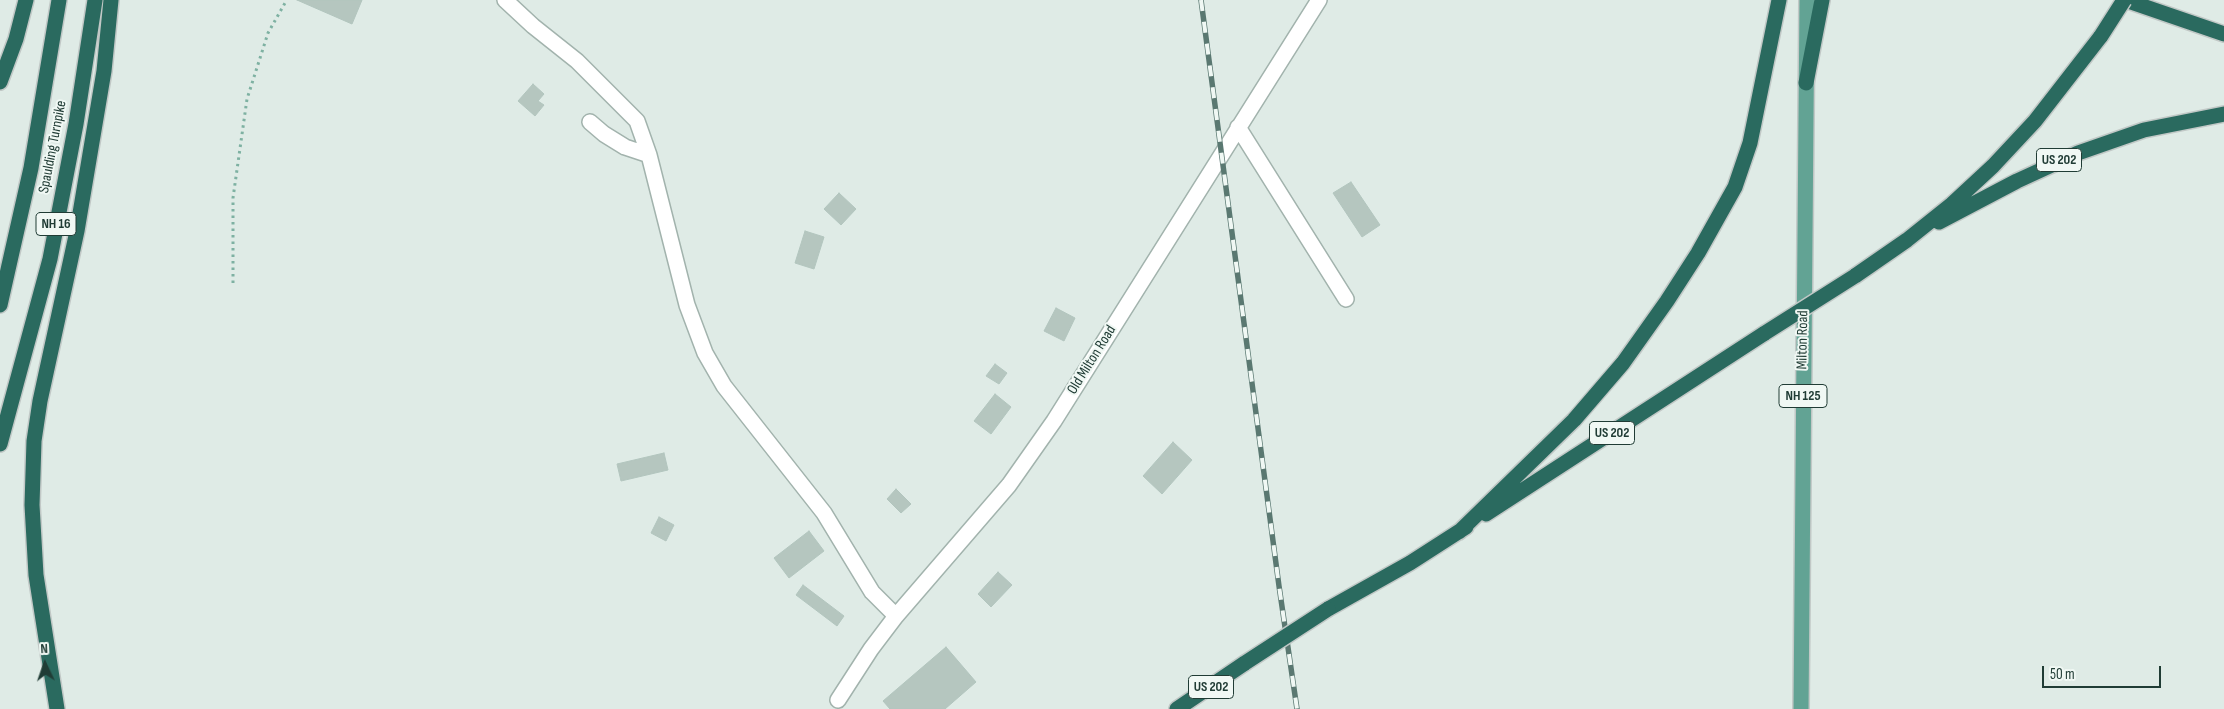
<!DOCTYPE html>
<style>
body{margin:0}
#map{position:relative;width:2224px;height:709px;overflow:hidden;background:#dfebe6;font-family:"Sofia Sans Condensed",sans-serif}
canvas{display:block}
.north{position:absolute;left:20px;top:639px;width:50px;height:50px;-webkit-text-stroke:4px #f0f8f4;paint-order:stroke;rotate:357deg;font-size:14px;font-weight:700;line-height:20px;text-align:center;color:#203c35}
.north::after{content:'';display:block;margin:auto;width:18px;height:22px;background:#203c35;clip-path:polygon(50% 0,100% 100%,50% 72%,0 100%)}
.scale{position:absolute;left:2042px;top:666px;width:119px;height:22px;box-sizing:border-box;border:2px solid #203c35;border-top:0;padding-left:6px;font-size:15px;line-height:18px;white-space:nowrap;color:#203c35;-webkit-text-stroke:4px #f0f8f4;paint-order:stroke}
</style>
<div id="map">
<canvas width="2224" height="709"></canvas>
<div class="north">N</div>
<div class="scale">50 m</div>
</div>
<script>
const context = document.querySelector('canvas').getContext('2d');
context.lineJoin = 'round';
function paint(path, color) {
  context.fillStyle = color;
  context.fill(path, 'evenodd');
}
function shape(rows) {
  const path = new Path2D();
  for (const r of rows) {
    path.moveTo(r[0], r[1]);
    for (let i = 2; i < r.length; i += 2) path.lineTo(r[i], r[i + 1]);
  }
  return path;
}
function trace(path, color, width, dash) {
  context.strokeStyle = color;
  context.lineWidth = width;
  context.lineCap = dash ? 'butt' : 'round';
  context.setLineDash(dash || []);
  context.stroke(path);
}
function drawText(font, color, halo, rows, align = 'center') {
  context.font = font + ' "Sofia Sans Condensed",sans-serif';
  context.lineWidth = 4;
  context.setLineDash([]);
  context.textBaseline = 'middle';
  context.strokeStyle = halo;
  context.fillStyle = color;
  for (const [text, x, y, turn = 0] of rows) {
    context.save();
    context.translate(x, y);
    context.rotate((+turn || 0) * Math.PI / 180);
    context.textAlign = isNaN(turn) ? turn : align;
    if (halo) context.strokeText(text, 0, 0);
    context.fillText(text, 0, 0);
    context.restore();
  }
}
const building = shape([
 [297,0,362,0,352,24,297,0],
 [533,84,544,94,538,101,544,105,535,116,518,101,533,84],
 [1351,182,1380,225,1362,237,1333,193,1351,182],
 [839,193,856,209,841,225,824,209,839,193],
 [805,231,824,237,814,269,795,263,805,231],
 [1056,308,1075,318,1064,341,1044,331,1056,308],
 [995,364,1007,373,999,384,986,376,995,364],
 [995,394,1011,407,991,434,974,421,995,394],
 [1173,442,1192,460,1162,494,1143,476,1173,442],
 [664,453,668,470,621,481,617,464,664,453],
 [896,489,911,504,901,513,887,499,896,489],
 [659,517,674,525,666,541,651,533,659,517],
 [809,531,824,551,789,578,774,558,809,531],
 [998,572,1012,585,991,607,978,594,998,572],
 [803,585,844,616,837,626,796,595,803,585],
 [946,647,976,682,945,709,890,709,883,701,946,647]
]);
paint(building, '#b5c6bf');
trace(building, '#b2c5be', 1);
const minor = shape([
 [505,0,533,26,577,61,637,121,649,155],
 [590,122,604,134,625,147,649,155,687,305,705,353,724,386,824,513,872,592,896,616],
 [1238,127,1346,299],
 [838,700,871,649,896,616,1009,485,1054,421,1319,0]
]);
const major = shape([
 [1801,709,1807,0]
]);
const highway = shape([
 [2125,0,2224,34],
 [0,82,16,39,26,0],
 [1806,83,1822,0],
 [1939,222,2017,181,2078,153,2144,130,2224,114],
 [1855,276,1907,240,1952,204,1993,166,2035,121,2101,36],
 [0,305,31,168,59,0],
 [0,444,50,259,76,124,95,0],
 [1486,514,1765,333],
 [1459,532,1574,420,1623,363,1667,301,1698,253,1735,187,1750,143,1779,0],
 [1328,609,1410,563,1466,527],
 [57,709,36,575,32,505,34,441,40,401,77,231,104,71,111,0],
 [1177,709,1245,663]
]);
trace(minor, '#a2b3ad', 18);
trace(major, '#c1c8c6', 18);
trace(highway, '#c1c8c6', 18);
trace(shape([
 [233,283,233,198,247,99,268,33,285,3]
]), '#7eb1a2', 3, [2.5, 4]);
trace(minor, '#fff', 15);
trace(major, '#62a394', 15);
trace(highway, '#2a6a5f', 15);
const rail = shape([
 [1201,0,1279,586,1297,709]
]);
trace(rail, '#5a7871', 5.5);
trace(rail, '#f0f8f4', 4, [11]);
const highwayBridge = shape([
 [2101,36,2124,0],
 [1765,333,1855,276],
 [1245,663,1328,609]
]);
trace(highwayBridge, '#c1c8c6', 18, []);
trace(highwayBridge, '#2a6a5f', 15);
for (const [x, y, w] of [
 [2059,160,45],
 [56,224,40],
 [1803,396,48],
 [1612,433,45],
 [1211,687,45]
]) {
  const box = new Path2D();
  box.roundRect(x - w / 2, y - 11.5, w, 23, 4);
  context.fillStyle = '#f0f8f4';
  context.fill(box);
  trace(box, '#203c35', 1);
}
drawText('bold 14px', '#203c35', null, [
 ["US 202",2059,160],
 ["NH 16",56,224],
 ["NH 125",1803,396],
 ["US 202",1612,433],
 ["US 202",1211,687]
]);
drawText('15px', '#203c35', '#f0f8f4', [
 ["Spaulding Turnpike",53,147,-79],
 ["Milton Road",1803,340,-89],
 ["Old Milton Road",1092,360,-58]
]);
</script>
